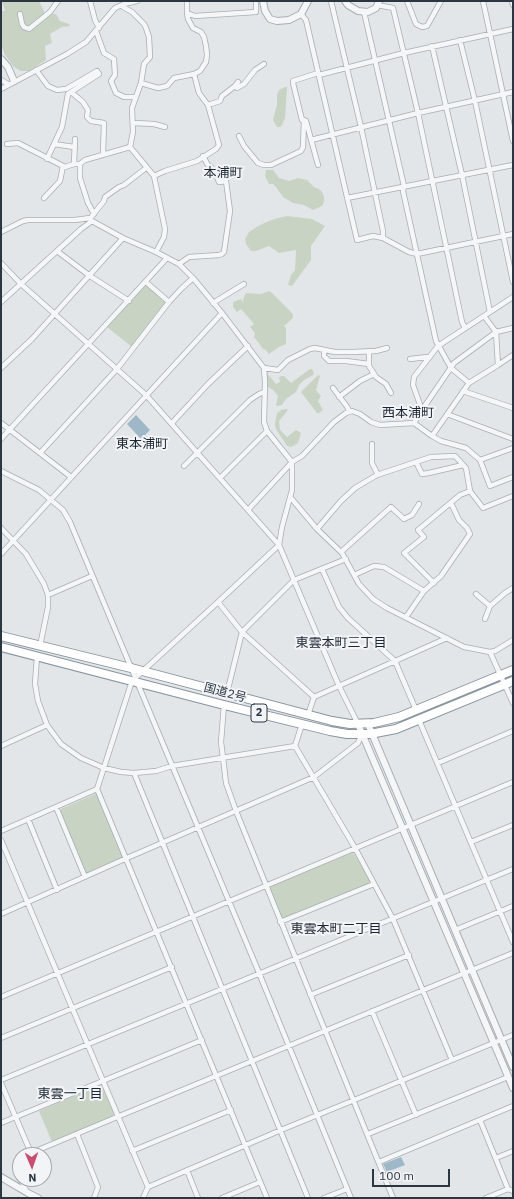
<!DOCTYPE html>
<meta charset="utf-8">
<style>
body{margin:0}
#map{position:relative;width:514px;height:1199px;overflow:hidden;background:#e2e6e9;font-family:"IBM Plex Sans",sans-serif}
canvas{display:block}
.frame{position:absolute;inset:0;border:2px solid #2b3640;pointer-events:none}
.north{position:absolute;left:12px;top:1147px;width:40px;height:40px;box-sizing:border-box;background:#f2f4f7;border:1px solid #a2a8ae;border-radius:50%;rotate:178deg;font-size:11px;font-weight:700;line-height:16px;text-align:center;color:#2b3640}
.north::after{content:'';display:block;margin:auto;width:14px;height:18px;background:#c64f71;clip-path:polygon(50% 0,100% 100%,50% 72%,0 100%)}
.scale{position:absolute;left:372px;top:1169px;width:78px;height:18px;box-sizing:border-box;border:2px solid #2b3640;border-top:0;padding-left:5px;font-size:12px;line-height:14px;white-space:nowrap;color:#2b3640;-webkit-text-stroke:3px #f2f4f7;paint-order:stroke}
</style>
<div id="map">
<canvas width="514" height="1199"></canvas>
<div class="frame"></div>
<div class="north">N</div>
<div class="scale">100 m</div>
</div>
<script>
const context = document.querySelector('canvas').getContext('2d');
context.lineJoin = 'round';
function paint(path, color) {
  context.fillStyle = color;
  context.fill(path, 'evenodd');
}
function shape(rows) {
  const path = new Path2D();
  for (const r of rows) {
    path.moveTo(r[0], r[1]);
    for (let i = 2; i < r.length; i += 2) path.lineTo(r[i], r[i + 1]);
  }
  return path;
}
function trace(path, color, width, dash) {
  context.strokeStyle = color;
  context.lineWidth = width;
  context.lineCap = dash ? 'butt' : 'round';
  context.setLineDash(dash || []);
  context.stroke(path);
}
function drawText(font, color, halo, rows, align = 'center') {
  context.font = font + ' "IBM Plex Sans","Noto Sans JP",sans-serif';
  context.lineWidth = 4;
  context.setLineDash([]);
  context.textBaseline = 'middle';
  context.strokeStyle = halo;
  context.fillStyle = color;
  for (const [text, x, y, turn = 0] of rows) {
    context.save();
    context.translate(x, y);
    context.rotate((+turn || 0) * Math.PI / 180);
    context.textAlign = isNaN(turn) ? turn : align;
    if (halo) context.strokeText(text, 0, 0);
    context.fillText(text, 0, 0);
    context.restore();
  }
}
paint(shape([
 [2,1,39,1,44,11,44,19,52,14,56,14,60,21,69,24,70,26,62,27,50,34,52,43,45,46,46,60,29,71,21,71,14,67,5,55,1,44,1,11,5,11],
 [285,87,287,87,285,118,282,125,280,127,277,127,273,120,277,105,277,95,279,90],
 [266,170,273,170,279,178,289,181,298,178,307,180,314,187,319,189,322,192,324,197,324,202,322,206,313,210,304,205,293,203,283,197,276,187,273,184,269,184,265,176],
 [287,216,312,219,325,226,311,246,311,260,292,286,288,285,291,275,295,270,296,250,279,253,269,246,256,251,251,251,246,244,245,239,249,232,260,225,274,219],
 [145,286,148,286,165,302,166,304,132,347,107,327],
 [270,291,293,314,293,318,284,326,286,328,286,344,279,347,269,354,265,349,264,350,254,337,255,333,250,327,254,324,241,309,237,312,233,307,233,302,241,299,244,303,243,299,246,293,260,294],
 [310,369,312,369,314,373,313,375,304,380,299,385,296,392,286,399,282,405,277,406,276,405,278,396,273,390,268,387,267,373,276,384,280,382,279,377,282,376,284,376,291,383],
 [318,375,320,376,316,390,321,396,318,401,323,410,319,413,317,413,301,392],
 [286,409,288,410,279,421,280,430,287,437,296,430,301,433,298,443,291,447,287,446,276,429,275,424,277,413,281,410],
 [95,794,98,795,123,856,123,858,88,874,86,873,60,812,61,809],
 [351,853,354,854,371,881,370,884,283,919,281,918,269,889,269,887],
 [100,1085,102,1086,114,1113,113,1116,52,1142,39,1111]
]), '#c9d3c4');
paint(shape([
 [136,415,150,430,141,439,127,424],
 [401,1157,405,1165,387,1172,383,1164]
]), '#9fb8c7');
const minor = shape([
 [90,1,95,20,99,28],
 [187,1,187,13,195,16,256,12,256,1],
 [331,1,361,127,383,231,383,238],
 [407,1,416,24,422,27,427,26,441,1],
 [483,1,513,141],
 [512,1,513,5],
 [122,5,123,7,132,12,144,24,146,28,149,37,150,57,144,64,141,83,132,108,133,132,130,147,154,176,165,229,164,237,156,252],
 [377,5,393,8,418,113,462,322,465,328],
 [364,12,404,186,403,191,436,341,451,368,469,383],
 [20,14,22,24,24,27,29,29,50,12,58,1],
 [301,14,306,20,357,240,373,236,383,238,409,252,417,254,513,234],
 [96,31,104,53,114,59,115,75,111,81,116,93,124,97,136,97],
 [460,40,475,101,513,282],
 [432,46,462,175,490,312],
 [36,70,48,86,57,90,66,89,97,71,99,74,68,94,62,127,47,159],
 [319,75,404,53,513,29],
 [1,80,8,84],
 [141,83,158,88,167,86,174,78,194,74,200,71,206,62,207,55,206,46,204,37,201,32,193,28,188,19,187,13],
 [235,86,237,88,244,84,255,70,264,64],
 [1,89,67,54,86,42,115,8,124,4,137,1],
 [71,92,83,102,88,110,87,117,91,121,104,123,103,154],
 [208,105,220,101,222,96,235,86,238,82],
 [134,123,154,124,165,127],
 [239,136,244,146,258,163,264,165,271,165,301,151,303,147,304,120],
 [311,140,418,113,513,92],
 [7,144,18,143,65,167,74,164,80,164],
 [54,144,74,147],
 [74,164,75,139],
 [318,165,306,121,302,120,293,83,293,81,318,73],
 [154,176,165,171,197,161,216,149,219,145,208,105,199,93,194,74],
 [44,198,60,181,63,166],
 [347,198,513,165],
 [94,214,88,203,80,178,80,164,85,160,130,147],
 [92,216,104,201,105,197,119,187,124,185,146,168],
 [1,232,23,221,28,220,75,220,90,218,92,221,123,238,156,252,179,264,193,278,222,313,264,368,265,382,264,422,267,431,292,462,292,490,282,527,279,545,218,602,132,681,97,789,267,1198],
 [57,251,90,276,129,301],
 [1,263,21,284,146,395,279,545,339,686,358,724],
 [179,264,189,257,219,255,222,254,224,252,230,211,226,181,219,182,215,172,211,167,209,167,203,156],
 [146,282,169,302],
 [1,302,81,229,92,221],
 [213,303,244,284],
 [324,350,324,356,329,361,346,361,369,364],
 [369,352,369,366,376,377,386,384,391,393],
 [410,359,427,357,428,359],
 [498,365,513,355],
 [1,368,32,339,123,238],
 [264,368,278,370,288,360,310,349,315,348,335,352,352,352,376,351,387,348],
 [333,388,348,408,349,412],
 [463,391,513,408],
 [339,397,360,381,374,374],
 [422,410,454,363,496,332,513,328],
 [447,414,513,439],
 [1,423,71,477],
 [172,423,208,384,248,346],
 [414,423,432,436,441,441,466,448,480,460,490,486,513,477],
 [432,436,469,383,498,365,496,332,484,316],
 [1,439,167,258],
 [372,444,372,463,378,475],
 [40,453,117,369,169,302,181,289,193,278],
 [480,460,513,448],
 [416,462,422,474,429,473,463,465],
 [184,466,250,400,259,394,264,392],
 [1,471,39,490,63,510,70,522,257,968,351,1198],
 [220,478,267,431],
 [291,498,317,529,342,553,359,584,373,599,387,608,464,647,490,652,495,651,513,640],
 [248,510,292,462,302,456,334,422,346,413,352,411,360,414,371,422,380,425,414,423,422,410,413,385,414,377,438,346,513,297],
 [1,528,26,554,44,584,48,595,48,607,40,646],
 [317,529,341,501,355,488,377,475,431,457,455,456,466,468,470,491,483,508,513,496],
 [341,552,391,507,404,519,412,515,419,504],
 [1,554,222,313],
 [322,569,339,607,348,618,395,661,416,710],
 [354,575,374,566,384,567,424,591],
 [434,583,404,553,424,537,418,530,460,495,470,491],
 [476,594,490,606],
 [48,595,92,576],
 [218,602,242,632,314,697],
 [406,617,424,591,441,576,470,534,467,528,459,520,451,503],
 [485,619,490,606,505,593,513,588],
 [490,652,513,703],
 [37,656,35,684,38,701,47,725,61,744,81,758,104,768,121,772,134,773,156,771,172,766,295,746,302,724],
 [227,693,242,632,294,580,346,559],
 [224,705,221,742,223,758,226,783,236,811,393,1198],
 [308,715,314,697,447,638],
 [419,720,513,942],
 [1,746,47,725],
 [295,746,355,848,393,919,452,1060],
 [438,763,513,731],
 [134,773,308,1198],
 [56,807,85,877],
 [28,819,57,890],
 [1,831,97,789],
 [1,840,148,1187,143,1198],
 [471,842,513,825],
 [1,914,127,858,314,777,358,743,362,734],
 [280,922,374,884],
 [455,930,513,906],
 [310,995,409,955],
 [1,997,513,782],
 [372,1011,416,1115],
 [1,1038,172,967],
 [1,1080,513,869],
 [1,1083,31,1153],
 [480,1120,508,1189,513,1191],
 [1,1123,202,1040],
 [77,1134,98,1187,94,1198],
 [368,1134,508,1077],
 [132,1151,231,1110],
 [30,1155,31,1153,117,1117,513,953],
 [496,1158,513,1151],
 [379,1162,513,1106],
 [187,1170,198,1198],
 [20,1178,27,1192],
 [148,1187,281,1130,513,1035],
 [222,1198,260,1182],
 [324,1198,347,1189],
 [486,1198,508,1189]
]);
const tertiary = shape([
 [263,1,265,11,270,19,277,21,289,20,301,14,308,1],
 [345,1,348,5,358,11,368,12,376,8,379,1],
 [1,59,8,67,14,81],
 [358,724,513,1088],
 [368,724,513,1067],
 [1,1177,28,1193,38,1198]
]);
const trunk = shape([
 [1,636,131,668,332,721,350,724,374,723,399,717,513,670],
 [1,647,224,705,330,731,347,734,370,734,396,729,513,681]
]);
trace(minor, '#a7aeb3', 6);
trace(tertiary, '#a7aeb3', 8);
trace(trunk, '#8a959f', 10);
trace(minor, '#f4f6f8', 4.5);
trace(tertiary, '#f4f6f8', 6);
trace(trunk, '#fff', 8);
for (const [x, y, w] of [
 [259,713,16]
]) {
  const box = new Path2D();
  box.roundRect(x - w / 2, y - 9, w, 18, 3);
  context.fillStyle = '#f2f4f7';
  context.fill(box);
  trace(box, '#2b3640', 1);
}
drawText('bold 11px', '#2b3640', null, [
 ["2",259,713]
]);
drawText('12px', '#2b3640', '#f2f4f7', [
 ["国道2号",225,693,15]
]);
drawText('13px', '#1d2731', '#f2f4f7', [
 ["本浦町",223,173],
 ["西本浦町",408,413],
 ["東本浦町",142,444],
 ["東雲本町三丁目",341,643],
 ["東雲本町二丁目",336,929],
 ["東雲一丁目",70,1094]
]);
</script>
